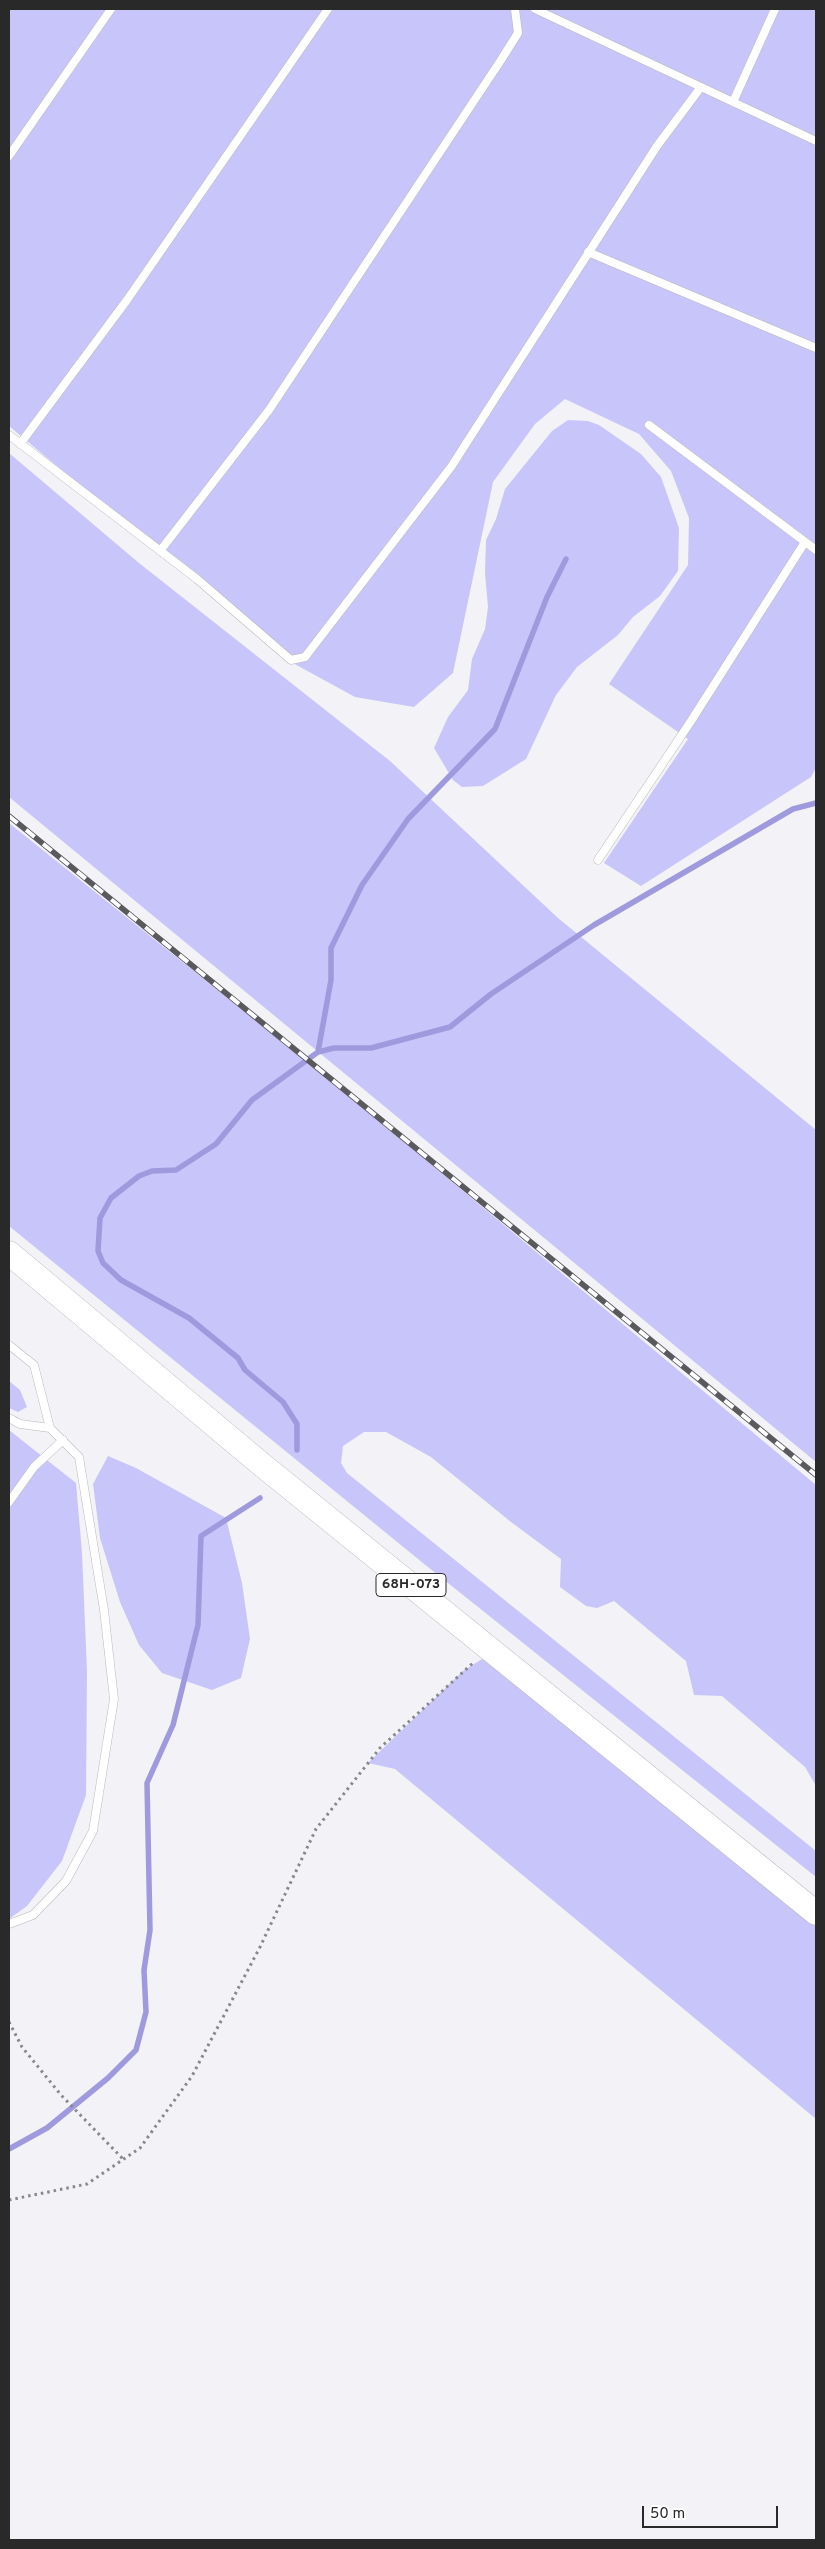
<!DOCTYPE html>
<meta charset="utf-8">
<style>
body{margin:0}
#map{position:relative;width:825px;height:2549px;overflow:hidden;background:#f2f2f7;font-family:Overpass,sans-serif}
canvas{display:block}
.frame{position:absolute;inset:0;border:10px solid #29292a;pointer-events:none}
.scale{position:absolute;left:642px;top:2506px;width:136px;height:22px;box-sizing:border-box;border:2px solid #29292a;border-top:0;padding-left:6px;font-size:15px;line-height:18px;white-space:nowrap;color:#29292a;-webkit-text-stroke:4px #fff;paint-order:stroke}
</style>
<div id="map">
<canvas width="825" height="2549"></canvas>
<div class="frame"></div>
<div class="scale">50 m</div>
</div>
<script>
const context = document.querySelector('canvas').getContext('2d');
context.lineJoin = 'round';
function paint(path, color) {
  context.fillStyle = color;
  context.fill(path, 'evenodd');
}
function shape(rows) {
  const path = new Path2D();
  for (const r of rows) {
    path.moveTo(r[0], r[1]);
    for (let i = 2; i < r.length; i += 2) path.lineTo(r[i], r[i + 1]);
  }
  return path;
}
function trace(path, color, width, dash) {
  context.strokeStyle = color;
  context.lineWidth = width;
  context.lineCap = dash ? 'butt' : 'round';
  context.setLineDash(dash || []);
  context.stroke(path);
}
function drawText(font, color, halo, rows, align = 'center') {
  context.font = font + ' Overpass,sans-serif';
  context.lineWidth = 4.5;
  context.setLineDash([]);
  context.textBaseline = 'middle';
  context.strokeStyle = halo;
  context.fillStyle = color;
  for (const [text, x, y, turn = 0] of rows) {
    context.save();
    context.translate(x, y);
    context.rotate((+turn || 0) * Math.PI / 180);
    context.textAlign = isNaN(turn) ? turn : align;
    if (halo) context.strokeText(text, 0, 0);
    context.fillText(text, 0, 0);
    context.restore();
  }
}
paint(shape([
 [9,9,816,9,816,768,811,777,641,886,604,863,688,739,609,684,688,565,689,518,671,471,639,434,565,399,535,424,493,482,453,673,414,707,355,697,291,662,9,426],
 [568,420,588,421,599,425,641,454,661,477,679,528,678,571,660,596,633,617,618,635,577,667,556,695,526,759,483,786,462,787,453,780,434,748,448,717,468,690,472,659,485,629,488,607,485,573,486,540,496,519,505,489,552,431],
 [9,453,139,563,390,761,558,918,816,1130,816,1462,9,797],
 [9,823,336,1085,816,1485,816,1786,805,1767,722,1696,694,1695,686,1661,614,1601,597,1608,586,1606,560,1587,561,1559,511,1522,431,1457,386,1432,364,1432,343,1446,341,1463,347,1473,816,1851,816,1877,423,1563,9,1226],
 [9,1381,20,1390,27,1407,18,1412,9,1408],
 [9,1430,76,1483,82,1553,87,1671,86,1795,62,1861,27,1906,9,1919],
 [108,1456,136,1468,226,1518,242,1583,250,1639,241,1678,212,1690,162,1673,139,1645,120,1602,100,1538,93,1484],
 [482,1659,495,1664,816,1925,816,2119,395,1769,368,1763,463,1671]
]), '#c8c5fa');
trace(shape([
 [318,1052,331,980,331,948,362,885,408,819,495,729,547,597,566,559],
 [297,1450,297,1424,283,1402,245,1370,238,1358,189,1318,121,1280,103,1263,98,1251,100,1218,111,1198,139,1176,152,1171,176,1170,216,1144,252,1100,318,1052,334,1048,371,1048,450,1027,491,994,594,925,793,809,816,803],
 [9,2149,47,2128,108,2078,136,2050,146,2012,144,1970,150,1930,147,1783,173,1725,198,1625,201,1536,260,1498]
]), '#9f9ade', 5.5);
const service = shape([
 [535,9,816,141],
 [733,102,775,9],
 [9,156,111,9],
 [588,252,816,348],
 [649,425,816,550],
 [9,435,197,579,291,660,305,657,451,467,657,146,701,87],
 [20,444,127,300,328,9],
 [160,551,269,410,501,60,518,33,515,9],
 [598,860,691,721,805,542],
 [9,1345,34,1365,50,1428,79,1457,104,1610,114,1699,93,1831,66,1881,33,1915,9,1924],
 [9,1418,20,1424,50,1428],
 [9,1502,34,1467,63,1440]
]);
const primary = shape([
 [9,1253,261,1464,816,1913]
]);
trace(service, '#b9b9bd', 9);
trace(primary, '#b9b9bd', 25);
trace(shape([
 [9,2022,22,2047,61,2095,123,2159],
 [9,2200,87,2184,140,2148,192,2076,260,1947,316,1829,380,1748,474,1662]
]), '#88888b', 3, [2.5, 4]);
trace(service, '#fff', 8);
trace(primary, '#fff', 24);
const rail = shape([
 [9,816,816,1475]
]);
trace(rail, '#5a5a5c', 5.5);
trace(rail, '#fff', 4, [11]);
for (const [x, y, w] of [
 [411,1585,70]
]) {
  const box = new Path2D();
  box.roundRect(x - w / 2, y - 11.5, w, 23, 4);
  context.fillStyle = '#fff';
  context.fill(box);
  trace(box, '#29292a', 1);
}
drawText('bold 14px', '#29292a', null, [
 ["68Н-073",411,1585]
]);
</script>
